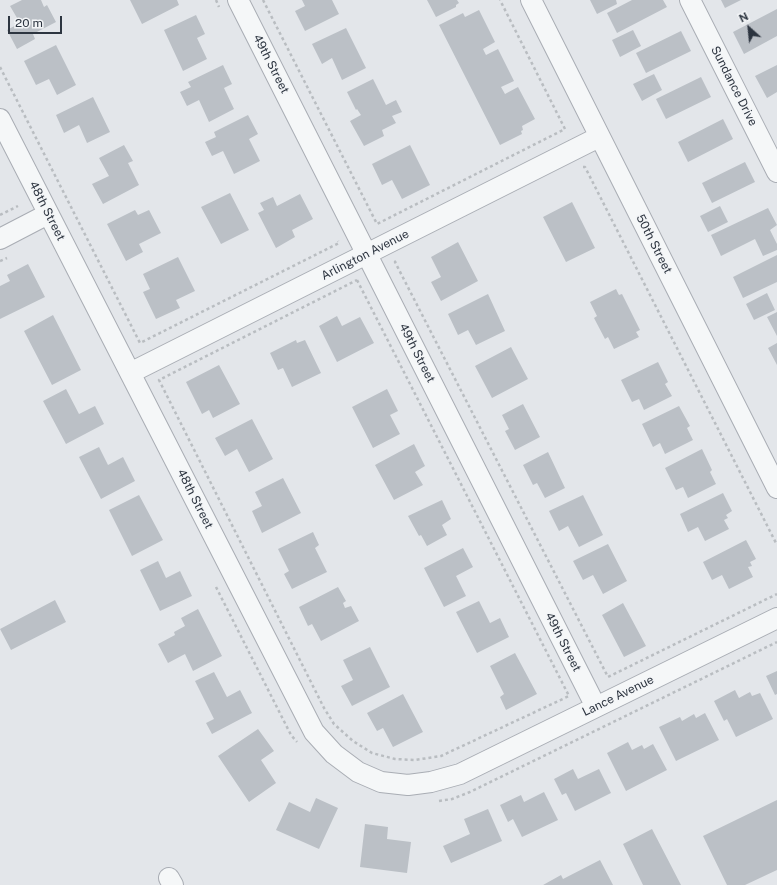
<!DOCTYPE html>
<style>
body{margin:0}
#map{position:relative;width:777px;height:885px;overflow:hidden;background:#e3e6ea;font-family:"Public Sans",sans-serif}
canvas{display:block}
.north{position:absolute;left:729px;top:8px;width:40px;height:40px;-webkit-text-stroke:3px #f3f5f7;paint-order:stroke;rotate:333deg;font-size:11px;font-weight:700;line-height:16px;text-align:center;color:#2d3540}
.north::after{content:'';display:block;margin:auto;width:14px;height:18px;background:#2d3540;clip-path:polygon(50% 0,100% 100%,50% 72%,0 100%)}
.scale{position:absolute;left:8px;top:16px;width:54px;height:18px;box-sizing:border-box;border:2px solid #2d3540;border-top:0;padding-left:5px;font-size:12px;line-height:14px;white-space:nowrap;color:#2d3540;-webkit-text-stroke:3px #f3f5f7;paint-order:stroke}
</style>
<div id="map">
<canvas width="777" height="885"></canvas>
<div class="north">N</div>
<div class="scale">20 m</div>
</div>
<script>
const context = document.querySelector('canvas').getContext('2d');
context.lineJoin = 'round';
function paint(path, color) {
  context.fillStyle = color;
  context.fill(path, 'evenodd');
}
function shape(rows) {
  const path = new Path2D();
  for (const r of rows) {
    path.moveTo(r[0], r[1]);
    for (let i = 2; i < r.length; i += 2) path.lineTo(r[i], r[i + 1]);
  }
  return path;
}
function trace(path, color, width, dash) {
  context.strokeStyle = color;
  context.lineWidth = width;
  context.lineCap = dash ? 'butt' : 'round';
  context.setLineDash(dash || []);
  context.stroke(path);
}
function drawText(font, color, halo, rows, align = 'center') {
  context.font = font + ' "Public Sans",sans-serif';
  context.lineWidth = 3;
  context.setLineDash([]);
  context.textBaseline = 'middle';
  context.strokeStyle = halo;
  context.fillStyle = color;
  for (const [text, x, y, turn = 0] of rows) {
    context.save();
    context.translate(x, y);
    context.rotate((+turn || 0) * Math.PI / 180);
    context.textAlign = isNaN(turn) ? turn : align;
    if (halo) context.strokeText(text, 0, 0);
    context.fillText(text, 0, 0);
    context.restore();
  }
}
paint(shape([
 [22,0,41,0,44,7,47,5,56,22,33,34,35,39,17,49,7,30,20,23,10,6],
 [130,0,177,0,179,5,142,24],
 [302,0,332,0,339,14,305,31,295,11,305,6],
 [427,0,457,0,459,3,456,5,456,7,436,17],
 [590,0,616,0,617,4,597,14],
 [632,0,663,0,667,7,617,33,607,13],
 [721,0,741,0,725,8],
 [777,9,777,36,744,54,733,32],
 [479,10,495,42,483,49,486,55,498,49,514,81,501,87,505,94,518,87,535,119,522,126,523,130,521,131,522,134,500,145,439,25,463,13,465,17],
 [196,15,205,34,197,38,207,59,183,71,164,30],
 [346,28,366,68,342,80,332,58,322,64,312,44],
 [633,30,641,46,620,57,612,40],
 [681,31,691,51,646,73,636,53],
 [56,45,76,85,57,95,49,79,36,85,24,61],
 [223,65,232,84,224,88,234,109,209,122,199,100,187,106,180,92,191,87,188,82],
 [777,65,777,92,767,98,755,76],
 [654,74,662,90,642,101,633,84],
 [701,77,711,97,666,119,656,99],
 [373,79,386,105,396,100,402,112,392,116,396,123,382,130,384,136,364,146,350,121,361,115,357,109,356,110,347,92],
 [93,97,110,132,87,143,79,125,64,133,56,115],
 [248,115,258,134,249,139,260,161,234,174,223,151,212,156,205,142,216,137,214,132],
 [723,119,733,139,688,162,678,142],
 [124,145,133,161,128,163,139,185,103,204,92,184,109,176,99,158],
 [410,145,430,185,402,199,392,180,382,185,372,164],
 [745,162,755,182,712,203,702,183],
 [230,193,249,230,221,244,201,207],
 [300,194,313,219,292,230,295,237,276,248,258,213,264,210,260,203,273,197,277,206],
 [572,202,595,248,566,262,543,217],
 [720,206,728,222,708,232,700,216],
 [768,208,777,225,770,230,777,244,777,250,763,256,755,239,721,256,711,235],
 [135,210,138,215,149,210,161,233,139,244,143,252,126,261,107,224],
 [458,242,478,281,441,301,431,282,441,277,431,257],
 [777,255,777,282,743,298,733,277],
 [178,257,195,291,176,300,180,308,156,319,143,292,150,289,143,274],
 [28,264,45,297,0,319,0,286,10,281,7,275],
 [616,289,619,295,622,294,640,330,636,332,639,337,614,349,608,337,605,339,594,318,597,316,590,302],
 [767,293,775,310,754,320,746,304],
 [488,294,505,331,476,345,468,330,458,335,448,314],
 [777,312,777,336,767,317],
 [53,315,81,370,52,385,24,331],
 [337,316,342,326,360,317,374,343,337,362,319,326],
 [296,340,297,343,305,340,321,373,292,387,283,368,278,370,270,353],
 [777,343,777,365,768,348],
 [511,347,528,379,492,398,475,366],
 [658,362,668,382,665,384,672,396,644,410,639,399,632,402,621,380],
 [219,365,240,404,213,418,209,410,202,414,186,382],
 [66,389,79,414,95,406,104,424,66,444,43,401],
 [387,389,398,411,390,415,400,434,373,448,352,407],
 [523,404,540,437,515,450,505,431,509,429,502,415],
 [679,406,690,426,687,428,693,440,665,454,660,443,653,447,642,424],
 [252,419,273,459,249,472,237,449,225,456,215,438],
 [414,444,425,466,415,472,423,485,394,500,375,465],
 [99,447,108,465,123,457,135,481,101,499,79,457],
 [702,449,712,470,710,472,716,484,688,498,683,487,676,490,665,468],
 [548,452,565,488,545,498,537,483,533,485,523,465],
 [283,478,301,513,262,533,252,511,262,506,255,492],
 [723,493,732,511,726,515,728,518,724,520,729,529,705,541,698,527,688,532,680,514],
 [139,495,163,540,132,556,109,510],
 [583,495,603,535,579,547,568,526,559,531,549,511],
 [442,500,451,519,442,525,447,535,427,546,421,535,419,536,408,516],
 [313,532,319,545,315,548,327,572,292,589,284,574,289,571,278,549],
 [746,540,756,559,750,562,752,566,748,567,753,577,729,589,722,575,712,580,703,562],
 [608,544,627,581,603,594,593,575,583,580,573,561],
 [463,548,473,567,456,576,466,596,444,607,424,568],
 [158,561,166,578,180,571,192,596,160,611,140,570],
 [338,587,346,601,343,603,345,608,351,606,359,621,321,641,312,624,308,626,299,607],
 [55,600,66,622,11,650,0,629],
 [479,601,490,623,500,618,509,637,477,653,456,612],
 [623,603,646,646,624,657,602,615],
 [198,609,222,656,193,671,185,654,168,663,158,644,175,635,174,632,185,626,181,618],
 [370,647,390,687,352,706,341,686,353,680,343,660],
 [515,653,537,694,506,710,500,697,504,694,490,666],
 [777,671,777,694,775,695,766,676],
 [214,672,227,697,240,690,252,713,212,734,206,723,214,719,195,681],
 [735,690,739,698,750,692,752,696,760,693,773,719,736,737,727,719,724,721,714,701],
 [403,694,423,732,393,747,383,728,377,731,367,713],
 [705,713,719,740,676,761,659,727,680,717,682,721,694,714,696,718],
 [258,729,274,751,261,760,276,783,249,802,218,756],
 [628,742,632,750,642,745,644,749,653,744,667,770,626,791,607,753],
 [573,769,578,779,599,769,611,793,575,811,566,793,562,795,554,779],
 [544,792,558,820,522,837,513,819,508,822,500,805,521,795,524,802],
 [316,798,338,808,319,849,276,830,289,802,310,812],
 [777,800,777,870,745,885,727,885,703,836],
 [488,809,502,841,451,863,443,846,470,834,464,819],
 [365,824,388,827,387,839,411,842,407,873,360,867],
 [652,829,681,885,643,885,623,844],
 [600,860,613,885,543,885,561,875,563,879]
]), '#bbc0c6');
const minor = shape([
 [238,0,596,707],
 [531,0,777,488],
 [690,0,777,172],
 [0,119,314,732,334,754,358,772,381,782,408,785,431,782,460,774,777,618],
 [0,239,48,214],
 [130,373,599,137],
 [169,878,173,885]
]);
trace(minor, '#a9adb4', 22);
trace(shape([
 [216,0,219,7],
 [263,0,377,224,565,129,500,0],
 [0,67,140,343,339,243,338,241],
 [583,167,585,167,777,545],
 [0,215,18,206],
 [0,261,7,258],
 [396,261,395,262,608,677,777,594],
 [357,280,569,696,441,756,415,760,395,759,372,753,353,741,334,724,324,708,159,380,357,280],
 [216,587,291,735,297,742],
 [439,801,452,799,470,792,777,642]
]), '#b9bdc1', 2.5, [3, 3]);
trace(minor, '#f5f7f8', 20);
drawText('12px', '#2d3540', '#f3f5f7', [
 ["49th Street",271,64,63],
 ["Sundance Drive",734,86,63],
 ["48th Street",47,211,63],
 ["50th Street",654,244,63],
 ["Arlington Avenue",365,255,-27],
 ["49th Street",417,353,63],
 ["48th Street",195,499,63],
 ["49th Street",563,642,63],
 ["Lance Avenue",618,696,-26]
]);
</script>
